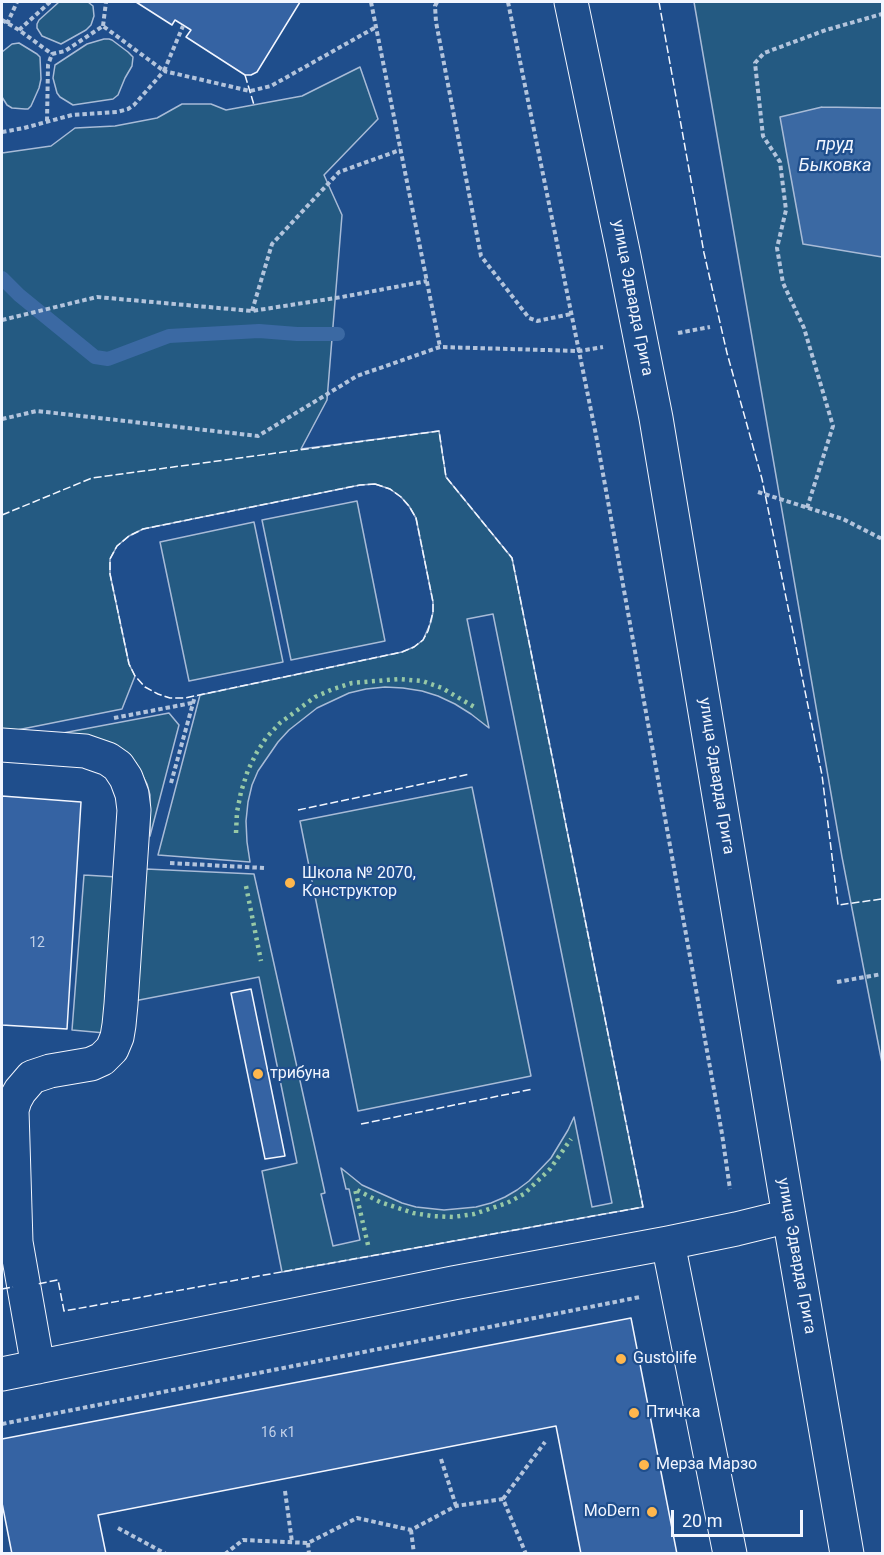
<!DOCTYPE html>
<meta charset="utf-8">
<style>
body{margin:0}
#map{position:relative;width:884px;height:1555px;overflow:hidden;background:#1f4e8c;font-family:Roboto,sans-serif}
canvas{display:block}
.frame{position:absolute;inset:0;border:3px solid #f2f6ff;pointer-events:none}
.scale{position:absolute;left:671px;top:1510px;width:132px;height:27px;box-sizing:border-box;border:3px solid #f2f6ff;border-top:0;padding-left:8px;font-size:18px;line-height:21px;white-space:nowrap;color:#f2f6ff;-webkit-text-stroke:4px #1f4e8c;paint-order:stroke}
</style>
<div id="map">
<canvas width="884" height="1555"></canvas>
<div class="frame"></div>
<div class="scale">20 m</div>
</div>
<script>
const context = document.querySelector('canvas').getContext('2d');
context.lineJoin = 'round';
function paint(path, color) {
  context.fillStyle = color;
  context.fill(path, 'evenodd');
}
function shape(rows) {
  const path = new Path2D();
  for (const r of rows) {
    path.moveTo(r[0], r[1]);
    for (let i = 2; i < r.length; i += 2) path.lineTo(r[i], r[i + 1]);
  }
  return path;
}
function trace(path, color, width, dash) {
  context.strokeStyle = color;
  context.lineWidth = width;
  context.lineCap = dash ? 'butt' : 'round';
  context.setLineDash(dash || []);
  context.stroke(path);
}
function drawText(font, color, halo, rows, align = 'center') {
  context.font = font + ' Roboto,sans-serif';
  context.lineWidth = 4.5;
  context.setLineDash([]);
  context.textBaseline = 'middle';
  context.strokeStyle = halo;
  context.fillStyle = color;
  for (const [text, x, y, turn = 0] of rows) {
    context.save();
    context.translate(x, y);
    context.rotate((+turn || 0) * Math.PI / 180);
    context.textAlign = isNaN(turn) ? turn : align;
    if (halo) context.strokeText(text, 0, 0);
    context.fillText(text, 0, 0);
    context.restore();
  }
}
const green = shape([
 [59,2,88,2,93,6,94,16,91,25,86,30,61,44,42,36,37,28,37,24,39,20,59,2],
 [694,2,882,2,882,1063,842,857,694,2],
 [104,39,109,39,112,40,128,52,133,57,132,66,125,78,118,95,113,99,73,105,60,97,57,93,53,78,55,65,87,44,104,39],
 [19,43,37,54,40,57,41,79,39,88,31,106,28,109,25,109,12,108,7,105,2,97,2,52,12,44,19,43],
 [360,67,378,119,324,175,342,215,327,400,301,449,439,431,446,477,512,558,643,1207,282,1272,262,1171,297,1163,259,977,134,1001,146,869,254,874,325,1193,321,1194,333,1246,360,1240,349,1189,346,1189,341,1168,362,1185,402,1203,416,1207,444,1210,476,1207,491,1203,505,1197,517,1190,529,1181,551,1158,568,1130,574,1117,592,1207,612,1203,493,614,467,619,489,728,471,714,455,704,438,696,422,691,403,688,385,687,366,689,349,693,317,708,289,730,278,742,258,771,252,785,248,802,246,821,247,842,250,862,158,855,200,695,402,652,414,647,423,640,431,622,433,612,433,602,416,518,409,506,401,497,390,489,375,484,360,485,143,529,129,536,117,546,110,559,110,574,129,664,135,676,122,709,2,733,2,153,51,146,75,128,115,126,157,118,182,104,211,104,226,110,302,96,360,67],
 [357,501,385,641,291,660,262,520,357,501],
 [254,522,283,662,189,681,160,542,254,522],
 [169,713,179,725,150,836,150,795,147,784,136,763,121,749,47,736,169,713],
 [472,787,531,1076,358,1111,300,821,472,787],
 [84,875,117,877,105,1033,72,1030,84,875]
]);
paint(green, '#245a82');
trace(green, '#a8bbd7', 1.5);
const water = shape([
 [822,107,882,108,882,257,803,244,780,117,822,107]
]);
paint(water, '#3b69a3');
trace(water, '#a8bbd7', 1.5);
trace(shape([
 [2,278,19,295,95,357,108,359,169,336,259,331,297,334,338,334]
]), '#3b69a3', 14);
const building = shape([
 [136,2,300,2,257,72,251,75,245,75,186,37,191,30,175,20,172,25,136,2],
 [2,796,81,802,67,1029,2,1025,2,796],
 [251,989,285,1156,265,1159,231,993,251,989],
 [631,1318,677,1554,581,1554,556,1426,98,1515,106,1554,12,1554,2,1503,2,1439,631,1318]
]);
paint(building, '#3563a3');
trace(building, '#f2f6ff', 1.5);
const minor = shape([
 [571,2,623,251,656,418,789,1216,847,1554],
 [2,745,85,751,108,759,118,766,126,778,132,794,134,810,121,1004,119,1025,117,1037,112,1049,102,1059,91,1064,50,1071,32,1077,20,1091,15,1100,12,1110,16,1242,38,1367],
 [668,1243,730,1554],
 [2,1374,453,1283,668,1243,736,1229,789,1216]
]);
trace(minor, '#f2f6ff', 35);
trace(shape([
 [371,2,440,347],
 [437,2,435,6,436,22,481,256,529,318,537,321,571,314],
 [508,2,596,435,722,1134,730,1189],
 [2,20,19,30,52,54],
 [7,24,17,2],
 [103,26,106,2],
 [19,30,50,2],
 [47,121,48,65,52,54,65,51,103,26,164,71,183,26],
 [2,132,24,128,72,115,117,112,128,109,134,105,164,71,250,91,271,86,376,27],
 [252,311,272,244,339,172,400,150],
 [2,320,97,297,252,311,342,297,427,281],
 [678,333,710,327],
 [2,419,37,411,258,436,357,376,440,347,579,351,603,347],
 [758,492,843,519,882,539],
 [807,508,833,426,804,328,783,283,777,248,786,210,780,162,763,136,755,63,764,53,826,30,882,14],
 [114,718,192,703],
 [171,783,195,696],
 [170,863,264,868],
 [837,982,882,974],
 [2,1424,640,1297],
 [441,1459,456,1506],
 [285,1491,292,1542],
 [503,1499,545,1442],
 [118,1528,166,1554],
 [411,1530,414,1554],
 [308,1543,309,1554],
 [225,1554,243,1540,308,1543,357,1518,411,1530,456,1506,503,1499,526,1554]
]), '#b3c4dc', 4, [4.5, 3]);
trace(minor, '#1f4e8c', 33);
trace(shape([
 [236,833,237,812,241,792,248,770,257,752,266,738,280,723,315,697,333,689,352,683,399,679,422,681,442,688,476,708],
 [246,886,261,961],
 [368,1245,355,1189,380,1202,413,1213,432,1216,453,1217,474,1214,507,1203,524,1194,550,1169,571,1139]
]), '#97c8a6', 4.5, [3, 4.5]);
trace(shape([
 [659,2,704,253,727,353,762,479,822,775,838,905,882,899],
 [245,75,254,105],
 [375,484,390,489,401,497,409,506,416,518,433,602,433,612,428,631,423,640,414,647,402,652,185,698,170,698,158,694,145,687,135,676,129,664,110,574,110,559,117,546,129,536,143,529,360,485,375,484],
 [2,515,92,478,439,431,446,477,512,558,643,1207,64,1311,58,1280,37,1284],
 [298,810,470,774],
 [361,1124,533,1089],
 [2,1289,13,1287]
]), '#f2f6ff', 1.5, [8, 3]);
for (const [x, y, r, color] of [
 [290,883,6,"#ffb74d"],
 [258,1074,6,"#ffb74d"],
 [621,1359,6,"#ffb74d"],
 [634,1413,6,"#ffb74d"],
 [644,1465,6,"#ffb74d"],
 [652,1512,6,"#ffb74d"]
]) {
  const dot = new Path2D();
  dot.arc(x, y, r, 0, 2 * Math.PI);
  context.fillStyle = color;
  context.fill(dot);
  trace(dot, '#1f4e8c', 2);
}
drawText('14px', '#c3d1e8', null, [
 ["12",37,943],
 ["16 к1",278,1433]
]);
drawText('16px', '#f2f6ff', '#1f4e8c', [
 ["улица Эдварда Грига",632,298,79],
 ["улица Эдварда Грига",716,776,81],
 ["улица Эдварда Грига",796,1256,80]
]);
drawText('16px', '#f2f6ff', '#1f4e8c', [
 ["Школа № 2070,",302,874],
 ["Конструктор",302,892],
 ["трибуна",270,1074],
 ["Gustolife",633,1359],
 ["Птичка",646,1413],
 ["Мерза Марзо",656,1465],
 ["MoDern",640,1512,"right"]
], 'left');
drawText('italic 18px', '#f2f6ff', '#1f4e8c', [
 ["пруд",835,145],
 ["Быковка",835,166]
]);
</script>
